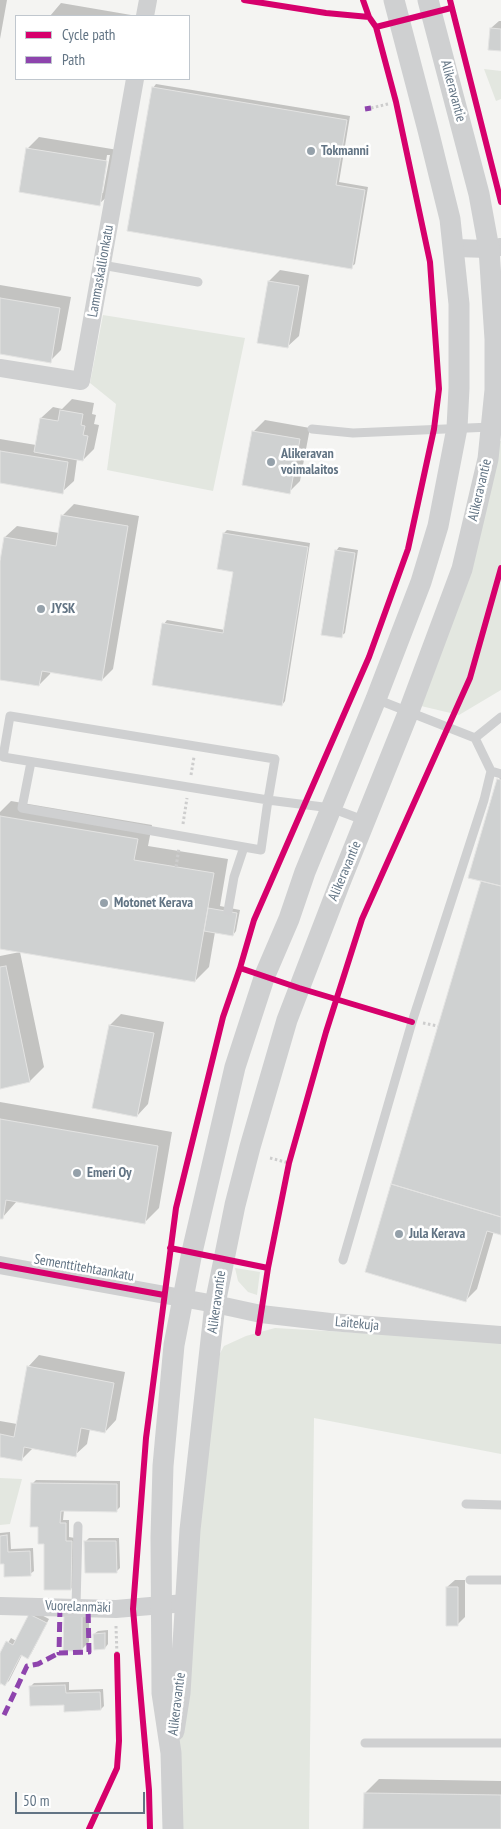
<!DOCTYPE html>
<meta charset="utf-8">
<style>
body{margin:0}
#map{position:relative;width:501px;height:1829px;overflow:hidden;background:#f4f4f2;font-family:"PT Sans Narrow",sans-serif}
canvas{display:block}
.legend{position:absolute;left:15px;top:15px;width:175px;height:65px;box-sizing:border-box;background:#fff;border:1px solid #c0c7ce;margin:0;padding:6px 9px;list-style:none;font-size:15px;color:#627484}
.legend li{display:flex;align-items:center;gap:10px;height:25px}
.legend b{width:25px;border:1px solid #c0c7ce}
.scale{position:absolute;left:15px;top:1792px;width:130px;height:22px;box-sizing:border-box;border:2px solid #627484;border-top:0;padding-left:6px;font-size:15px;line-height:18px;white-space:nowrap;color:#627484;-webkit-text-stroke:4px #fff;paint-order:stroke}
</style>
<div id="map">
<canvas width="501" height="1829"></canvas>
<ul class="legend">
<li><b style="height:6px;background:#d6006c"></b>Cycle path</li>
<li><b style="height:6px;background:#8e44ad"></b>Path</li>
</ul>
<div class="scale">50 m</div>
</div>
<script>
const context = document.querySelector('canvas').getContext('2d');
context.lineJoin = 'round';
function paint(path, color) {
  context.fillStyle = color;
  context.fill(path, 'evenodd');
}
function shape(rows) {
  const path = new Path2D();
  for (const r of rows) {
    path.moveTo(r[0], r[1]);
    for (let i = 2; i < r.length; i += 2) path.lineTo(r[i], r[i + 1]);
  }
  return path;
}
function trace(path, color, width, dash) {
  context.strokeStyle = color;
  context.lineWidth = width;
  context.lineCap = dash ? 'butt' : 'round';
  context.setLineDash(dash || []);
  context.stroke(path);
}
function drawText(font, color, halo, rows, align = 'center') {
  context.font = font + ' "PT Sans Narrow",sans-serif';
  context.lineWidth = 5;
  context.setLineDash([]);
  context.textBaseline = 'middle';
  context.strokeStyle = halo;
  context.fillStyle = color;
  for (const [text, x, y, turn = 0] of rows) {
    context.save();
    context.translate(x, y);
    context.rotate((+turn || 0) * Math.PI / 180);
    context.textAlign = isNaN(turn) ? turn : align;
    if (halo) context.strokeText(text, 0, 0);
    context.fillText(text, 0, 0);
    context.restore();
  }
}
paint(shape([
 [484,69,501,71,501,99,496,101],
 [103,315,245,338,213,491,107,470,116,404,90,383],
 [498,441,501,441,501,690,459,715,421,706],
 [235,1268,260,1272,257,1295,248,1292,238,1281],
 [275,1328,501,1341,501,1454,314,1418,309,1829,173,1829,171,1753,213,1366,224,1346,246,1336],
 [0,1478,22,1479,10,1524,0,1525]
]), '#e3e7e0');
paint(shape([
 [0,0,7,0,0,39],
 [61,3,137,16,50,16],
 [499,21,501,21,501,49,491,28],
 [156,84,350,116,339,182,368,187,355,264,351,267,153,88],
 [39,137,118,150,111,193,99,204,28,148],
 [107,155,110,155,103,193,101,193],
 [280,270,309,275,299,336,287,347,269,281],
 [0,285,71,297,61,350,50,361,0,353],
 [72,399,94,403,92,414,96,415,94,424,99,425,94,449,83,460,77,459,74,481,62,492,0,482,0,439,36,445,41,418,53,407,62,409],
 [265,420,310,428,300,481,289,492,244,484,254,431],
 [74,504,139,516,113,669,102,680,51,671,50,674,39,685,0,678,0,568,5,537,17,526,59,533,62,516],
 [227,530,310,543,285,701,282,705,164,624,167,620,225,630,234,571,224,533],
 [339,547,358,550,345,633,341,636,336,551],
 [501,777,501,1233,494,1231,477,1289,465,1301,483,880,498,780],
 [11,801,152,825,148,846,228,859,220,906,240,910,236,931,233,935,215,932,209,967,195,981,0,948,0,812],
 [20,952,44,1067,30,1081,0,1087,0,956],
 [121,1014,164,1022,148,1104,137,1116,94,1107,110,1025],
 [0,1102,172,1132,159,1208,144,1223,17,1201,2,1218,0,1217],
 [39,1355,125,1372,116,1420,105,1432,90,1429,87,1444,75,1455,33,1448,21,1460,0,1456,0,1421,17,1424,28,1367],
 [36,1480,120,1481,120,1507,116,1511,64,1510,63,1520,69,1520,69,1537,75,1538,74,1585,71,1589,46,1543,39,1526,32,1484],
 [10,1532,11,1549,33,1548,34,1571,30,1574,5,1563,0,1563,0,1533],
 [89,1538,119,1538,120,1568,116,1572,85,1542],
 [455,1580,465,1580,465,1617,457,1625,447,1587],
 [89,1609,89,1642,81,1650,65,1616],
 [34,1611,49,1619,31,1654,28,1657,22,1655,9,1681,5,1684,1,1682,0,1685,0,1656,11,1638,16,1641],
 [108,1630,108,1644,105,1648,94,1634,98,1631],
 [69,1682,69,1690,103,1689,104,1706,101,1709,65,1703,30,1687,34,1683],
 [379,1779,501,1781,501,1829,364,1829,365,1793]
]), '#0003');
const building = shape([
 [490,28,501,29,501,51,488,50,490,28],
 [152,87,347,120,336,185,365,190,352,269,127,231,152,87],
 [26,148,107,161,100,206,19,192,26,148],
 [268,281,299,286,288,348,257,343,268,281],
 [0,298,60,308,51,363,0,354,0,298],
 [60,410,83,414,81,425,85,426,83,435,88,436,83,461,34,452,40,418,58,421,60,410],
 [252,431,300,439,290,494,242,485,252,431],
 [0,451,68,462,63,494,0,483,0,451],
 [61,515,128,526,102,681,42,671,39,686,0,680,0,561,4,537,56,546,61,515],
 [223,533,308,547,282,706,152,685,162,623,223,633,233,572,217,569,223,533],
 [335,550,355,553,342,638,321,635,335,550],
 [497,779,501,780,501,886,468,878,497,779],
 [0,816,138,839,134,860,214,873,195,982,0,949,0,816],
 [481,881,501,886,501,1217,391,1184,481,881],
 [208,908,237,913,233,936,204,931,208,908],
 [6,966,30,1082,0,1089,0,967,6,966],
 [109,1025,154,1033,137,1117,92,1108,109,1025],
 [0,1119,158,1146,145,1224,6,1200,3,1219,0,1219,0,1119],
 [391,1184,501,1217,501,1235,487,1231,466,1302,365,1272,391,1184],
 [27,1366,114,1383,105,1433,81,1428,76,1457,24,1447,22,1461,0,1457,0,1434,14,1437,27,1366],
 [31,1483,117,1484,117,1512,61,1511,60,1523,66,1523,66,1541,72,1541,71,1590,44,1590,44,1544,38,1544,38,1527,30,1527,31,1483],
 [7,1535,8,1552,30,1551,31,1576,4,1577,4,1564,0,1564,0,1536,7,1535],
 [84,1541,116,1541,117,1573,85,1573,84,1541],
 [446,1587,458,1587,458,1626,446,1626,446,1587],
 [29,1614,47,1623,28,1659,21,1655,5,1686,0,1683,0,1653,6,1641,13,1645,29,1614],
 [64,1616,82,1616,82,1651,63,1651,64,1616],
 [105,1633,105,1649,94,1650,93,1634,105,1633],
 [65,1685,66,1693,100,1692,101,1710,64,1712,64,1705,30,1706,29,1686,65,1685],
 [364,1793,501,1795,501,1829,363,1829,364,1793]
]);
paint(building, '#cfd1d1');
trace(building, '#e3e3e2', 1);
trace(shape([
 [371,108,388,104],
 [191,775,194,757],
 [183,824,187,798],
 [176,867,179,848],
 [423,1023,438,1026],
 [270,1158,289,1163],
 [116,1626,117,1655]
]), '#cdcdcd', 3, [2.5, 2.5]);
trace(shape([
 [102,265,198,282],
 [312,429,353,433,491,427],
 [376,699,475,738,501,717],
 [31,762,22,808,261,850,268,800,275,759,10,716,3,757,268,800,331,808,366,821],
 [491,771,501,774],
 [228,911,234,877,244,847],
 [343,1260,412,1022,484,800,491,771,475,738],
 [466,1504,501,1505],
 [470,1580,501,1580],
 [76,1607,78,1526],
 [365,1743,501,1743]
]), '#cfd0d1', 9);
trace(shape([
 [145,16,148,0],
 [454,248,489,249,501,247],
 [0,368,81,381,135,79],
 [0,1265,215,1304,261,1314,330,1322,501,1335],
 [0,1606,116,1609,185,1603]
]), '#cfd0d1', 18);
trace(shape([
 [174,1731,180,1693,190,1530,215,1304,235,1205,250,1147,287,1020,339,885,409,711,462,569,488,459,495,390,495,339,489,249,479,194,428,0],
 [173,1829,171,1753,162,1693,161,1537,163,1466,174,1345,192,1252,235,1067,265,975,289,919,305,872,376,699,421,582,438,526,457,428,459,388,459,304,450,219,428,130,394,0]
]), '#cfd0d1', 21);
trace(shape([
 [365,109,371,108],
 [60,1607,59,1653,89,1652,88,1607],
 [4,1715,27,1666,38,1664,59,1653]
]), '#8e44ad', 5, [10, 5]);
trace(shape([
 [244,0,326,13,369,17],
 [450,0,501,202],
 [376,27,451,8],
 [240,968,299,988,412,1022],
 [170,1248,268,1268,289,1163,326,1032,362,919,470,678,501,568],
 [0,1265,164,1295],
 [258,1333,268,1268],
 [89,1829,117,1768,119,1741,117,1655],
 [150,1829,149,1790,133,1609,146,1438,176,1208,223,1017,240,968,254,920,369,657,408,549,434,429,439,389,430,262,396,102,376,27,369,17,363,0]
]), '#d6006c', 6);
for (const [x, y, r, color] of [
 [311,151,5,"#95a1aa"],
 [271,462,5,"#95a1aa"],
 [41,609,5,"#95a1aa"],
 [104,903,5,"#95a1aa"],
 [77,1173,5,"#95a1aa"],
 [399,1234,5,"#95a1aa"]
]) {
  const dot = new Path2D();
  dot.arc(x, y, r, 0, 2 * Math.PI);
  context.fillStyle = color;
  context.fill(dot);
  trace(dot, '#fff', 2);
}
drawText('14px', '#627484', '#fff', [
 ["Alikeravantie",453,91,75],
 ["Lammaskallionkatu",101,271,-80],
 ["Alikeravantie",480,490,-77],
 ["Alikeravantie",345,871,-67],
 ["Sementtitehtaankatu",84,1268,10],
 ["Alikeravantie",217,1302,-82],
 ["Laitekuja",357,1324,5],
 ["Vuorelanmäki",78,1607,2],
 ["Alikeravantie",177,1704,-83]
]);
drawText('bold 14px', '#627484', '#fff', [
 ["Tokmanni",321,151],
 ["Alikeravan",281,454],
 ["voimalaitos",281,470],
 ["JYSK",51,609],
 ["Motonet Kerava",114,903],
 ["Emeri Oy",87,1173],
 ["Jula Kerava",409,1234]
], 'left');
</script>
